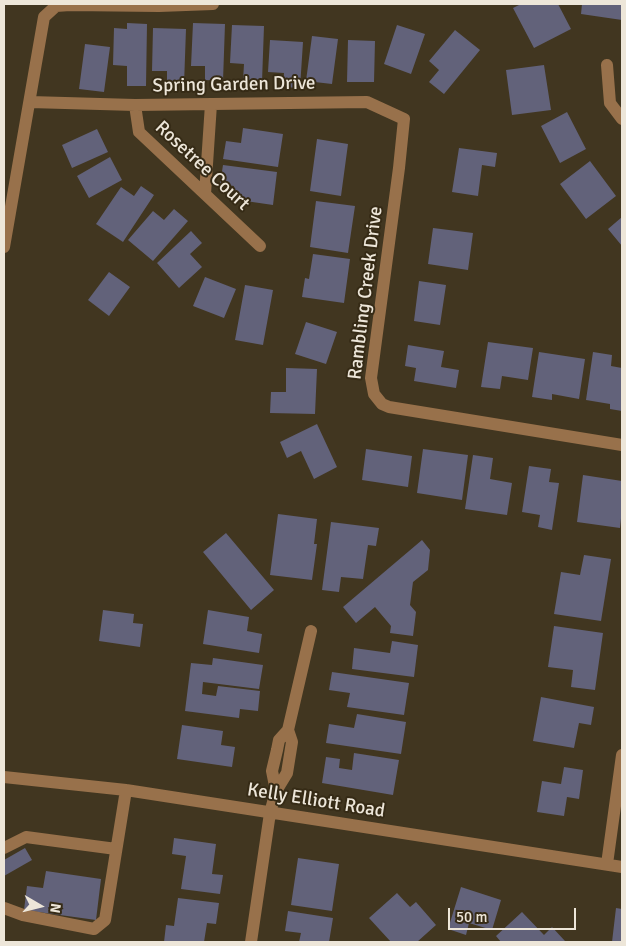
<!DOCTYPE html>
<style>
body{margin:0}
#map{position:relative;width:626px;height:946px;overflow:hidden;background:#413620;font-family:Signika,sans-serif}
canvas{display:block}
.frame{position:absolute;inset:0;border:5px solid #ede6d9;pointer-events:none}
.north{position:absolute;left:15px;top:881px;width:50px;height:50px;-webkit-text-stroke:4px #362b16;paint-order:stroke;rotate:98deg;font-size:14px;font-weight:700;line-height:20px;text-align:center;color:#ede6d9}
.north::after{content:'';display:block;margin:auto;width:18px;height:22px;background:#ede6d9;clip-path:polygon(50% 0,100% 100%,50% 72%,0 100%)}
.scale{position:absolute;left:448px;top:908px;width:128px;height:22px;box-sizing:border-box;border:2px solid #ede6d9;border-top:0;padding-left:6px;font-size:15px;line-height:18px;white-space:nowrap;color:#ede6d9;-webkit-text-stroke:4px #362b16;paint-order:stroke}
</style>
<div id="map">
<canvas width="626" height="946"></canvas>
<div class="frame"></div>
<div class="north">N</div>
<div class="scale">50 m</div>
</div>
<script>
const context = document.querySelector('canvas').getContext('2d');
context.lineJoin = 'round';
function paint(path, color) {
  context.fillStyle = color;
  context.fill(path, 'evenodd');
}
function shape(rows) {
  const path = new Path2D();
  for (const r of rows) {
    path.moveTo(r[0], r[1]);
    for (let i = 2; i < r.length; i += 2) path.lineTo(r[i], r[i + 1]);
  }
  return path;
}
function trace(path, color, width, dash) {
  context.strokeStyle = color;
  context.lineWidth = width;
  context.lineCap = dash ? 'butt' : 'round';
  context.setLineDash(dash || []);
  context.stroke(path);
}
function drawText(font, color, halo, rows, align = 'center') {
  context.font = font + ' Signika,sans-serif';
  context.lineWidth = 4;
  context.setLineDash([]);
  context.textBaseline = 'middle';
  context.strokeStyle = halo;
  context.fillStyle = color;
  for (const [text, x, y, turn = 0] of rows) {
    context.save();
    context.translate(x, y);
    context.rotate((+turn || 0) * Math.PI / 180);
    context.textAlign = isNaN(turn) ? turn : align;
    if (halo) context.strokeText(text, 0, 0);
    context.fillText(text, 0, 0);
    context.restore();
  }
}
paint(shape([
 [521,4,558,4,571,29,534,48,513,8],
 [582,4,622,4,622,20,581,14],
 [127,23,147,24,146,86,127,86,127,66,113,65,114,28,127,29],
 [193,23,225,24,223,81,205,80,205,66,191,66],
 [232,25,264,26,262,82,243,81,244,64,230,63],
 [397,25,425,34,411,74,384,64],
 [153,28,186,29,184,85,167,85,167,71,152,71],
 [455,30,480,50,444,94,429,82,439,70,429,61],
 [312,36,338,39,332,84,306,81],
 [270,40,303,42,300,88,283,87,284,73,268,72],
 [348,40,375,41,374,82,347,82],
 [85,44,110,47,104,92,79,89],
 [544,65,551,110,512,115,506,70],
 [567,112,586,149,560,163,541,126],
 [243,128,283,134,278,167,223,159,226,141,241,143],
 [97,129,108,152,72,168,62,145],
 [317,139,348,144,341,196,310,191],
 [459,148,497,153,495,167,482,165,478,196,452,192],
 [110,157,122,180,89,198,77,176],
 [590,161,616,196,586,219,560,184],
 [223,165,277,172,273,205,232,199,234,186,220,184],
 [141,186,154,195,123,242,96,224,121,187,134,196],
 [316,201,355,206,348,253,310,247],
 [174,209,188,221,153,261,128,240,153,211,164,220],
 [622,217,622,246,608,229],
 [433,228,473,233,468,270,428,264],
 [191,231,202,243,190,254,202,267,179,288,157,263],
 [313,254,350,259,344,303,302,297,305,278,309,279],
 [109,272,130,287,109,316,88,300],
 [205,277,236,289,224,318,193,306],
 [419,281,446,285,440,325,414,321],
 [245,285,273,290,263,345,235,340],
 [306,322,337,332,326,364,295,354],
 [488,342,533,348,528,380,502,376,500,389,481,387],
 [408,345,444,351,441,367,459,370,456,388,414,381,416,368,405,366],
 [539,352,585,359,579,399,552,394,552,400,532,397],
 [593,352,612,355,611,366,622,368,622,411,610,409,610,404,586,400],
 [286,368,317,369,315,414,270,413,271,392,286,392],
 [317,424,337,467,314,479,301,451,287,458,280,442],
 [366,449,412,456,408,487,362,480],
 [423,449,468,455,462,500,417,493],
 [473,455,493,458,490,479,512,483,507,515,465,509],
 [529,466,551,469,549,482,559,483,552,530,538,527,540,515,522,512],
 [583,475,622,481,622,509,620,528,577,522],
 [278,514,317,519,314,544,317,544,312,580,270,575],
 [331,522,379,528,376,546,368,545,363,579,341,577,339,592,322,590],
 [226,533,274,590,251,610,203,552],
 [422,540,430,550,428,570,413,582,410,605,416,612,413,636,390,633,391,626,375,607,356,623,343,607],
 [584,555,611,559,601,621,554,614,561,572,580,575],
 [103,610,134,614,133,623,143,624,140,647,99,641],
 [208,610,249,617,247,631,262,634,259,653,203,644],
 [554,626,603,633,595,690,571,687,573,670,548,667],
 [392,641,418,645,414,677,352,669,354,648,390,653],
 [213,658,263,665,259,689,203,682,202,694,216,696,218,686,260,691,258,711,240,709,239,718,185,711,191,663,212,665],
 [332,672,409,683,404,715,347,707,350,693,329,690],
 [541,697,594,707,591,725,579,723,574,748,533,741],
 [357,714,406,722,401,754,326,743,329,724,354,728],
 [182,725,223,731,221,745,235,747,232,767,177,759],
 [354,753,399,760,393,795,322,783,326,757,340,759,339,768,352,770],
 [564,767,583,770,579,799,567,797,564,816,537,812,542,781,561,784],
 [174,838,216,844,212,874,223,875,220,894,181,889,186,856,172,854],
 [25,848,32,860,4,876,4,860],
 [298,858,339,864,332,911,291,905],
 [46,871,101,879,96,920,24,910,27,886,43,888],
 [461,887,501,900,492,930,469,923,466,935,448,929],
 [397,893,410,907,416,902,436,925,417,942,391,942,369,918],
 [178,898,219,903,216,924,207,923,204,942,164,942,166,925,174,926],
 [616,908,622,909,622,942,612,942],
 [288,911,333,918,329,942,299,942,301,933,285,931],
 [522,912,544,935,552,927,565,941,563,942,501,942,496,936]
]), '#62627a');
trace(shape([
 [607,65,610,103,622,119],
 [30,102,135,105,367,102,404,119,399,168,371,378,374,394,382,404,389,407,622,445],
 [135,105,139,132,260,246],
 [205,194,211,104],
 [4,247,44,17,56,6,70,5,159,6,213,4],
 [4,777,126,790,622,867],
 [276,791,272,771,277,750,279,740,288,730,311,631],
 [4,848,26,837,116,849],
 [607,864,622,755],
 [4,908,23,915,94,929,105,920,126,790],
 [251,942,270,813,276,791,287,773,292,742,288,730]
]), '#98714b', 12);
drawText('19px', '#ede6d9', '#362b16', [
 ["Spring Garden Drive",234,85,-1],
 ["Rosetree Court",202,166,43],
 ["Rambling Creek Drive",366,293,-83],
 ["Kelly Elliott Road",316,801,9]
]);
</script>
